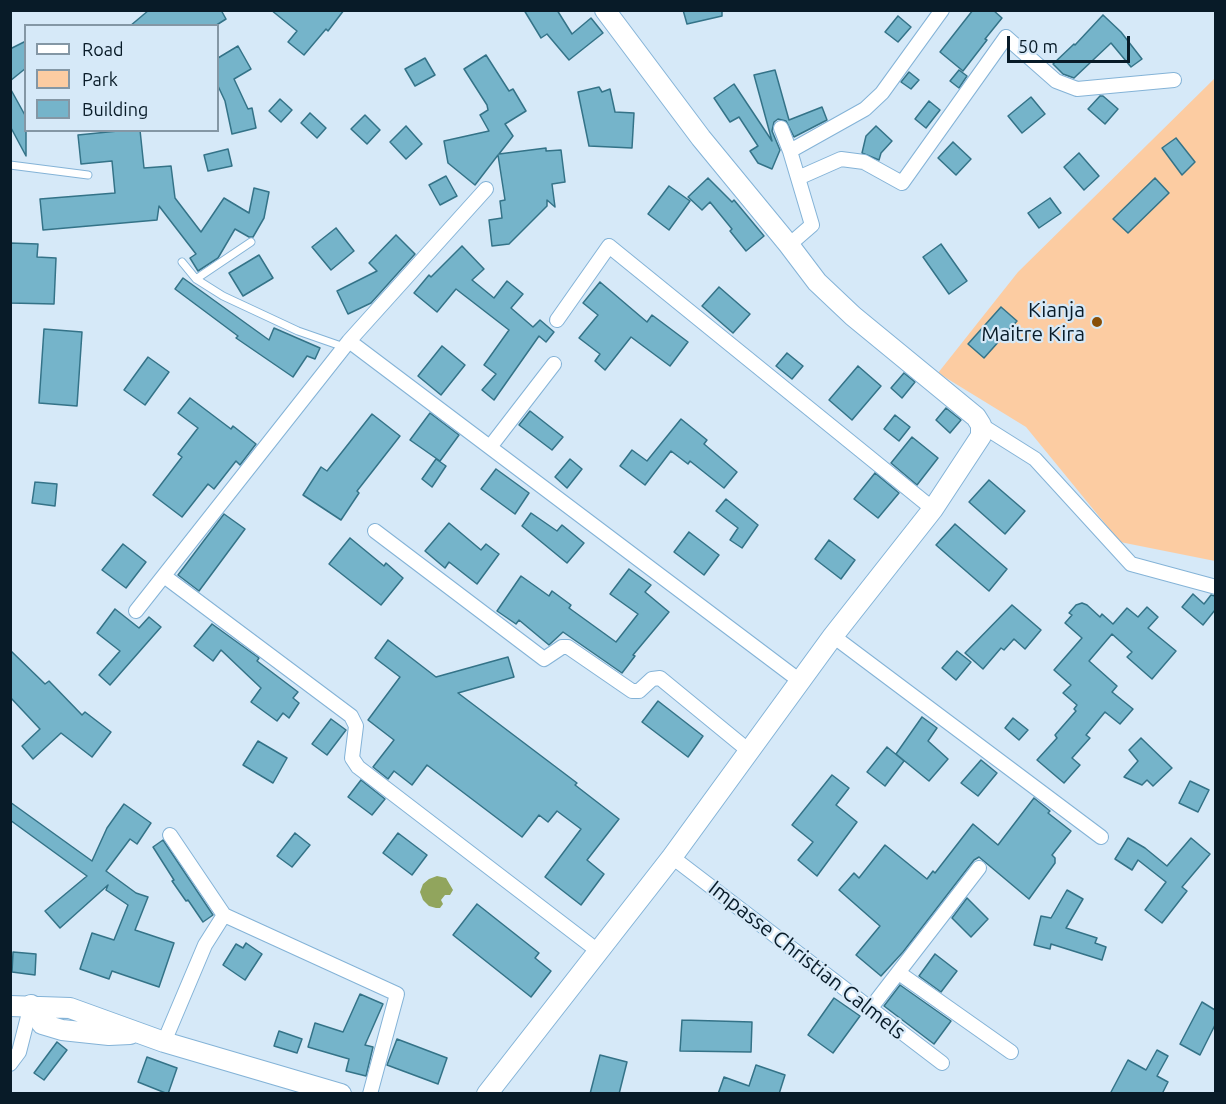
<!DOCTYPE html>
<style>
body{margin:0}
#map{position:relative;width:1226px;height:1104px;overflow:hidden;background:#d6e9f8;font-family:Ubuntu,sans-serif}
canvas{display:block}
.frame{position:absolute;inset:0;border:12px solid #081b28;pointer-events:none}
.legend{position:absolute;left:24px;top:24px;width:195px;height:108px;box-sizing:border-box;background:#d6e9f8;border:2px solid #8497a5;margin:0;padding:8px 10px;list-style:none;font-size:18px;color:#081b28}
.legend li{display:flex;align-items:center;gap:12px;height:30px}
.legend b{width:30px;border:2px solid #8497a5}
.scale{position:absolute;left:1007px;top:36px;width:123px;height:27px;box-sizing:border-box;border:3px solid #081b28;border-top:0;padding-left:8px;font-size:18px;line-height:21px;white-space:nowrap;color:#081b28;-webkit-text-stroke:4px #d6e9f8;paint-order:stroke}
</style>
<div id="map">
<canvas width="1226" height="1104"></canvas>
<div class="frame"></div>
<ul class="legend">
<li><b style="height:8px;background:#fff"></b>Road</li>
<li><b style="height:16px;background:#fccca2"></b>Park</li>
<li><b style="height:16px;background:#75b4ca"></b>Building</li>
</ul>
<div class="scale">50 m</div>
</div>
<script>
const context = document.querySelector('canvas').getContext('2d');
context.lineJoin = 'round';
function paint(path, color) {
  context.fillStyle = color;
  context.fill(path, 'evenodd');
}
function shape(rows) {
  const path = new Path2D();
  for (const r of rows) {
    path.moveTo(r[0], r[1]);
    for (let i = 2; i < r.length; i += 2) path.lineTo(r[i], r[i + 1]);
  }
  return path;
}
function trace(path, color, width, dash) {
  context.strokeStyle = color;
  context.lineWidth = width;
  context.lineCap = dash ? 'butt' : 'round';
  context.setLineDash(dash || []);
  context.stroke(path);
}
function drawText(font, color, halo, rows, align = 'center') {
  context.font = font + ' Ubuntu,sans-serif';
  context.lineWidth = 4.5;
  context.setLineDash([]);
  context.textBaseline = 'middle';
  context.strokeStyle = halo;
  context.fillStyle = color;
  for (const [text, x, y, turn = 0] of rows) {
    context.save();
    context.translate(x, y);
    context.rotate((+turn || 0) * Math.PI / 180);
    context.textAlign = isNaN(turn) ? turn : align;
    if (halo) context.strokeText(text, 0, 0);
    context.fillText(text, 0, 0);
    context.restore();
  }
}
paint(shape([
 [1215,78,1215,561,1120,542,1026,427,938,373,1018,272]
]), '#fccca2');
paint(shape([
 [437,876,446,878,453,890,450,895,445,895,441,900,443,904,440,908,436,908,429,906,423,900,420,892,423,884,429,879]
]), '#91a55d');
const building = shape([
 [149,10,221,10,226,19,215,26,130,26,149,10],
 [271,10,344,10,328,31,326,29,304,55,288,42,297,31,271,10],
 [524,10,557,10,572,34,591,18,603,33,569,60,547,34,541,38,524,10],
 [683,10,722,10,722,16,687,24,683,10],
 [973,10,993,10,1002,18,985,39,987,40,963,71,940,52,973,10],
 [1103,15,1121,32,1142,59,1131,67,1111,43,1074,78,1063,74,1053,64,1074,44,1075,45,1103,15],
 [898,16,911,27,898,42,885,32,898,16],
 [26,41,26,68,10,81,10,49,26,41],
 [238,46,251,69,234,79,248,109,252,108,256,128,232,134,225,101,218,86,218,58,238,46],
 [486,55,509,91,513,89,526,111,505,124,513,136,499,154,546,148,546,151,561,150,565,182,552,184,555,207,547,200,547,206,509,244,492,246,489,220,502,218,500,201,505,200,498,155,475,185,448,163,444,141,489,131,480,115,488,110,487,105,464,69,486,55],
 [425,58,435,75,415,86,405,69,425,58],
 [775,70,789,120,822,107,827,120,794,137,786,121,778,119,774,122,772,131,780,150,772,169,758,163,750,151,758,146,739,117,730,122,714,98,734,84,772,141,754,75,775,70],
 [959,70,967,76,959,88,950,81,959,70],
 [909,72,919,80,911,89,901,82,909,72],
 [599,87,602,92,610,89,615,112,634,113,632,148,589,146,578,92,599,87],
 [10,88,26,117,26,156,10,126,10,88],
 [1100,96,1103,96,1118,109,1105,124,1088,109,1100,96],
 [1031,97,1045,114,1022,133,1008,116,1031,97],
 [280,99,292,110,281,122,269,111,280,99],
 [929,101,940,110,926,128,915,119,929,101],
 [310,113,326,128,317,138,301,123,310,113],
 [365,115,380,130,367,144,351,129,365,115],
 [406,126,422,144,406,159,390,142,406,126],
 [876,126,892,141,881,153,879,160,862,153,866,136,876,126],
 [128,130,140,130,144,168,171,166,175,198,201,232,224,198,249,213,254,188,269,192,264,218,253,237,249,237,235,229,218,258,198,271,190,258,196,254,159,206,157,220,43,230,40,199,115,193,112,161,81,164,78,135,128,130],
 [1176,138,1195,162,1182,175,1162,148,1176,138],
 [953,142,971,159,956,175,938,158,953,142],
 [228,149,232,166,208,171,204,155,228,149],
 [1079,153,1099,176,1084,190,1064,167,1079,153],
 [446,176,457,196,440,205,429,185,446,176],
 [708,178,732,202,734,200,764,236,746,251,730,231,732,229,710,202,702,210,688,197,708,178],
 [1155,178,1169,193,1128,233,1113,219,1155,178],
 [669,186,690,201,669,230,648,214,669,186],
 [1050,198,1061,213,1039,228,1028,213,1050,198],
 [336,228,354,251,331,270,312,247,336,228],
 [396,235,415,254,371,303,348,314,337,291,377,271,369,263,396,235],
 [10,243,38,244,37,257,56,258,54,304,10,303,10,243],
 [941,244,967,281,949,294,923,257,941,244],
 [462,246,484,269,472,280,494,298,507,281,523,294,511,308,533,327,540,320,554,332,546,342,539,336,494,400,482,390,496,374,484,365,509,330,456,289,437,312,414,293,429,275,431,277,462,246],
 [259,255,273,278,243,296,229,273,259,255],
 [183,278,269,340,274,328,320,348,315,359,307,356,293,377,236,338,238,336,175,289,183,278],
 [600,282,647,322,652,315,688,342,670,366,631,337,605,370,595,361,600,354,579,338,598,315,583,303,600,282],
 [719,287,750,314,733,333,702,306,719,287],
 [1001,307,1017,321,984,358,968,344,1001,307],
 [44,329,82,332,77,406,39,403,44,329],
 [442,346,465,365,441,395,418,376,442,346],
 [787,353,803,366,792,379,776,366,787,353],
 [148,357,169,372,145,405,124,390,148,357],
 [858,366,881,386,852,420,829,400,858,366],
 [904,373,915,382,902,398,891,388,904,373],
 [190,398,231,429,233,426,256,444,240,465,236,461,214,489,208,484,182,517,153,495,182,457,178,454,198,428,178,413,190,398],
 [946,408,961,420,950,433,936,420,946,408],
 [530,411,563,437,552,450,519,425,530,411],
 [430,413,459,435,440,461,410,440,430,413],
 [372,414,400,436,357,491,359,493,341,520,303,495,321,467,327,471,372,414],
 [895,415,910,427,899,441,884,429,895,415],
 [681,419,707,440,704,444,737,472,724,488,690,461,688,464,671,451,645,485,620,466,632,450,647,461,681,419],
 [912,437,938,458,917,485,891,463,912,437],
 [436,459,446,466,432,487,422,479,436,459],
 [570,459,582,469,567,488,555,477,570,459],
 [496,469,529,493,515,514,481,489,496,469],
 [875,473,899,493,878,518,854,499,875,473],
 [989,480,1025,511,1005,534,969,502,989,480],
 [35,482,57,484,55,506,32,503,35,482],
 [726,499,758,525,742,548,730,540,738,528,716,511,726,499],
 [531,513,557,531,562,525,584,543,567,563,522,526,531,513],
 [224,514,245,529,199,591,178,575,224,514],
 [449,523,481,550,486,544,499,554,477,584,449,562,445,568,425,551,449,523],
 [955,524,1007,569,989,591,936,545,955,524],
 [689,532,719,555,704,575,674,552,689,532],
 [350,538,384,566,386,563,403,578,381,605,329,564,350,538],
 [829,540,855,560,841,579,815,559,829,540],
 [123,544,146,562,126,588,102,570,123,544],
 [629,569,651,585,645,592,669,612,633,655,635,656,622,673,563,632,549,645,519,620,516,624,497,611,521,576,549,596,552,591,571,605,569,608,616,642,638,614,610,594,629,569],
 [1193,594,1204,604,1211,595,1215,596,1215,610,1203,625,1182,607,1193,594],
 [1082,603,1087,605,1100,617,1102,614,1113,624,1127,608,1138,617,1147,607,1158,617,1148,628,1176,651,1152,679,1127,657,1132,652,1112,634,1089,661,1117,686,1112,692,1133,709,1120,724,1105,712,1086,735,1090,738,1072,758,1080,765,1064,783,1037,760,1057,738,1055,735,1076,711,1074,709,1077,705,1063,693,1071,685,1054,670,1082,638,1065,623,1072,615,1069,613,1076,605,1082,603],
 [1012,605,1041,630,1025,649,1014,639,1004,650,1001,648,983,669,965,653,1012,605],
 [115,609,139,628,149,617,161,627,110,685,99,675,120,651,97,633,115,609],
 [212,624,259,658,257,661,298,692,293,698,299,703,289,718,283,713,277,721,251,702,261,688,221,650,213,661,194,646,212,624],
 [388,640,436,677,508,657,514,677,458,693,577,783,575,785,619,819,587,860,604,874,581,905,545,877,581,829,557,811,548,822,539,815,522,837,427,765,412,785,394,771,388,779,373,767,394,740,368,720,400,677,375,658,388,640],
 [10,650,45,684,49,681,82,715,85,712,111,732,92,757,61,733,33,759,22,746,40,729,10,697,10,650],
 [957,651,971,662,956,680,942,668,957,651],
 [658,701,703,736,688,757,642,722,658,701],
 [922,717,937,728,928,741,948,759,929,781,896,754,922,717],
 [1013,718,1028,730,1019,740,1005,728,1013,718],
 [331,719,346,730,327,755,312,744,331,719],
 [1141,738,1172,768,1153,786,1147,780,1142,785,1124,777,1138,761,1129,750,1141,738],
 [258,741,287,758,273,783,243,765,258,741],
 [887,747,904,761,885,786,867,772,887,747],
 [981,760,997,773,978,796,961,783,981,760],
 [832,775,849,788,836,805,857,822,817,876,798,860,813,842,792,825,832,775],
 [361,780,385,799,372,815,348,797,361,780],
 [1190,781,1209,790,1198,812,1179,803,1190,781],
 [1034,798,1050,811,1048,813,1071,831,1052,855,1055,858,1055,863,1029,899,979,857,974,860,903,952,881,976,856,955,880,926,839,890,854,873,859,878,885,845,927,879,933,871,935,873,973,824,998,845,1034,798],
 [10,802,92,861,107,828,124,804,151,823,137,844,130,839,106,871,136,893,148,897,135,930,174,943,159,987,112,971,109,979,80,969,92,933,114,940,128,905,106,890,108,885,60,928,45,911,87,876,10,820,10,802],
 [295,833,310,845,292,867,277,856,295,833],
 [398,833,427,855,412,875,383,853,398,833],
 [1128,838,1145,848,1167,866,1191,838,1210,854,1182,887,1187,891,1162,923,1145,910,1166,882,1138,860,1132,870,1115,859,1128,838],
 [163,840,213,915,203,922,188,900,186,901,172,881,174,880,153,847,163,840],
 [1067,890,1083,899,1066,928,1097,938,1095,943,1106,947,1102,960,1051,944,1050,949,1034,945,1041,916,1051,918,1067,890],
 [967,898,988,919,971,937,952,918,967,898],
 [477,904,539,953,535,958,551,971,531,997,453,935,477,904],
 [246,943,262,954,245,980,223,965,236,944,243,948,246,943],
 [13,952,36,954,35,975,12,972,13,952],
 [935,954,957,971,941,992,919,976,935,954],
 [900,985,951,1021,934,1044,884,1006,900,985],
 [360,994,383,1004,365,1045,373,1047,366,1076,346,1071,349,1059,308,1047,315,1023,343,1032,360,994],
 [834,998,860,1016,833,1053,808,1035,834,998],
 [1202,1002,1215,1010,1215,1025,1200,1055,1180,1044,1202,1002],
 [682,1020,752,1022,751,1052,680,1051,682,1020],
 [279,1031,302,1039,297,1053,274,1046,279,1031],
 [397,1039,447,1058,438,1084,387,1065,397,1039],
 [57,1042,67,1050,44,1080,34,1073,57,1042],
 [1157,1050,1168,1056,1157,1076,1168,1082,1162,1094,1110,1094,1128,1060,1146,1070,1157,1050],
 [600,1055,627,1062,619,1094,590,1094,600,1055],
 [147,1057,177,1068,168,1094,138,1082,147,1057],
 [756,1065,785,1075,779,1094,718,1094,724,1077,749,1086,756,1065]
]);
paint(building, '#75b4ca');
trace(building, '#347388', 1.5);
const lane = shape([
 [10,165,88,175],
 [182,262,196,279,223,296,298,331,344,347],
 [196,279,251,242]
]);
const street = shape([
 [781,128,790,151,812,225,789,245],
 [790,151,865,109,882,93,942,10],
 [798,178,841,159,864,162,902,183,1006,37,1056,81,1077,89,1174,80],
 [557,320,609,246,933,509],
 [349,341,800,681],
 [981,425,1035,459,1131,564,1216,587],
 [490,447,554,364],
 [375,531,544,659,562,647,568,647,632,691,639,691,652,679,660,678,749,751],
 [164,576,351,716,356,726,352,758,358,767,598,951],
 [136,611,349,341,486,189],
 [833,636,1101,837],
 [170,835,224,915,397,994,370,1094],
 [672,857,942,1063],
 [899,973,1011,1052],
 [870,1009,979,868],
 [164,1042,205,945,224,915],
 [10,1064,19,1052,31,1005]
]);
const secondary = shape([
 [31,1005,42,1024,62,1030,109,1035,130,1034],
 [10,1006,70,1008,164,1042,341,1094],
 [487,1094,672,857,833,636,933,509,981,436,981,425,976,417,853,316,817,282,789,245,701,138,605,10]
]);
trace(lane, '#84b3d7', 9);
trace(street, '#84b3d7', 16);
trace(secondary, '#84b3d7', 22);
trace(lane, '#fff', 7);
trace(street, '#fff', 14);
trace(secondary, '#fff', 20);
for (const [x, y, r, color] of [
 [1097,322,6,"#884e07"]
]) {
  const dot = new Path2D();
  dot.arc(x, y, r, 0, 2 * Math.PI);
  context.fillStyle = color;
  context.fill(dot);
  trace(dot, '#d6e9f8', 2);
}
drawText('21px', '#081b28', '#d6e9f8', [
 ["Kianja",1085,310],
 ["Maitre Kira",1085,334]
], 'right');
drawText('21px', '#081b28', '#d6e9f8', [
 ["Impasse Christian Calmels",807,960,38]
]);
</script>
